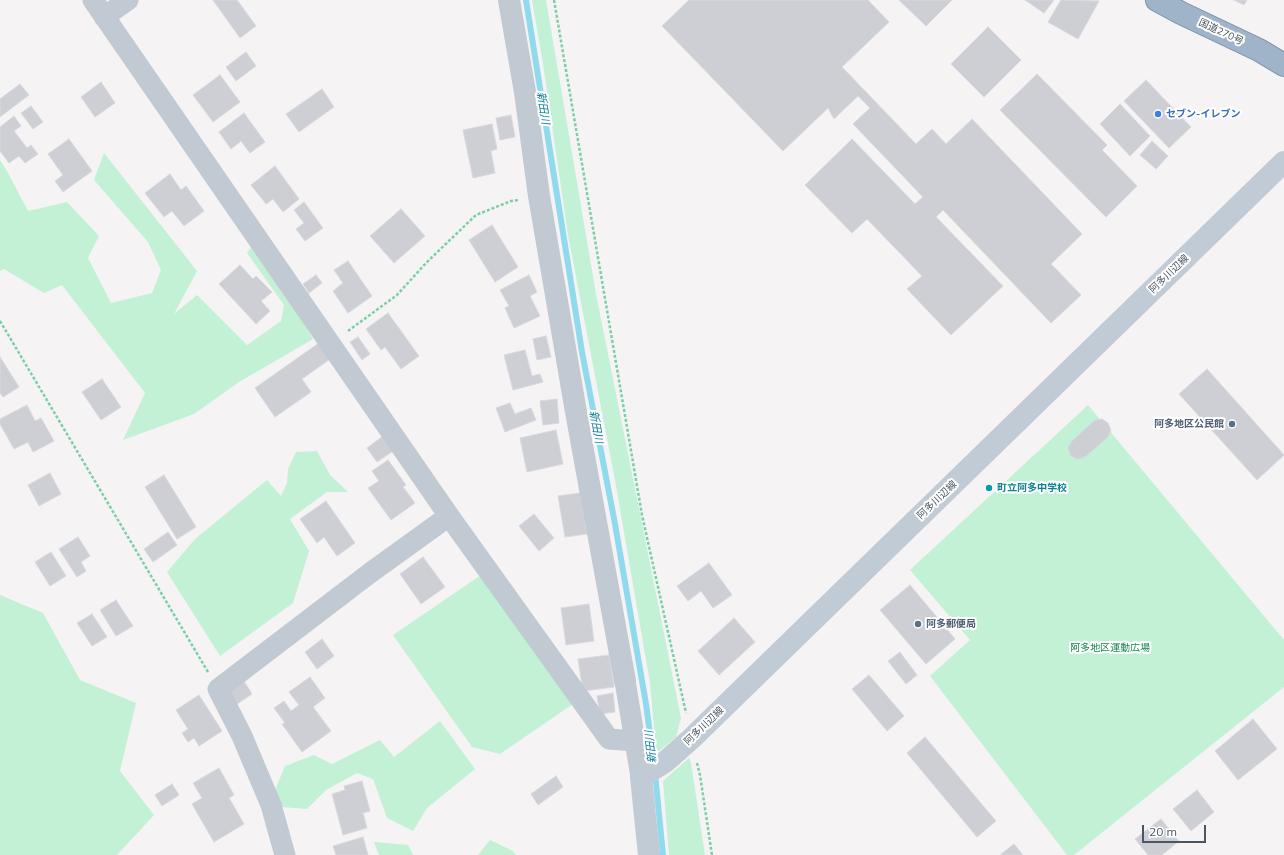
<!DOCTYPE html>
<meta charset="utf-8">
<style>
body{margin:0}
#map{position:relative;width:1284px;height:855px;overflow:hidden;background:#f5f3f3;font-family:Mulish,sans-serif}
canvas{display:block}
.scale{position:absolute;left:1142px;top:825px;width:64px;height:18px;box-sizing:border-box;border:2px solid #4a5661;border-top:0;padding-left:5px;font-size:12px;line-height:14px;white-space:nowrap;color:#4a5661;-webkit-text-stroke:3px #fff;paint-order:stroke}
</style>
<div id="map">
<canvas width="1284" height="855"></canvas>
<div class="scale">20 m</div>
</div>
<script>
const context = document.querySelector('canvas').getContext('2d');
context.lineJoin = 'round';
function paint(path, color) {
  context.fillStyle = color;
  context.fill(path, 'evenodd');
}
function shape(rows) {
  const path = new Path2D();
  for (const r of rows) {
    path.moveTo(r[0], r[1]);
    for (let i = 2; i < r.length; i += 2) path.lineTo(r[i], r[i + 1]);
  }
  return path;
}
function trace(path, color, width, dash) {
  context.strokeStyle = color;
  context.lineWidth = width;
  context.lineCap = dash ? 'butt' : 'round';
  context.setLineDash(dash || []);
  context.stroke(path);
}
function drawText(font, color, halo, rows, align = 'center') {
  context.font = font + ' Mulish,"Noto Sans JP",sans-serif';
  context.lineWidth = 4;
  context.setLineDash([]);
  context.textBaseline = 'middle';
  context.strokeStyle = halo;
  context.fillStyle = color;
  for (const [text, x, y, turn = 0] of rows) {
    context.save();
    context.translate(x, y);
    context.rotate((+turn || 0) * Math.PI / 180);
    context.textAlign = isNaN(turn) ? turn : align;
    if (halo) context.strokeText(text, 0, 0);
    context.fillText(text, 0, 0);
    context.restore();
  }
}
paint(shape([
 [532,0,546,0,596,294,681,718,676,737,659,751,656,750,650,683,615,480,568,235,543,64],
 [104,153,197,271,174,314,197,295,247,345,281,321,284,305,247,253,253,244,298,313,313,339,239,382,194,414,123,440,145,393,62,285,44,293,4,269,0,271,0,160,7,171,28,211,67,202,99,236,88,258,111,303,152,293,161,270,148,242,94,180],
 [1088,405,1284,640,1284,687,1074,855,1067,855,930,676,970,640,910,570],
 [317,451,330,475,348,492,327,492,290,519,309,551,293,603,220,656,167,572,195,539,267,480,281,496,287,483,288,469,296,452],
 [481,575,573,704,500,754,472,747,393,635],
 [0,595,43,613,80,680,136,703,120,771,154,815,117,855,0,855],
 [440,721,475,769,427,808,413,831,387,818,373,779,357,773,326,790,307,809,282,807,275,790,285,766,314,755,332,764,380,740,394,757],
 [689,758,691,763,705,855,669,855,663,781],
 [490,840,513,851,516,855,478,855],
 [374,842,408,845,413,855,379,855]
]), '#c3f1d5');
trace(shape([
 [526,0,582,352,615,524,646,704,654,764],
 [655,773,663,855]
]), '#90daee', 6);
const building = shape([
 [213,0,237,0,256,26,240,38,213,0],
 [689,0,868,0,889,22,842,67,916,144,932,129,946,144,972,119,1082,234,1051,264,1081,295,1051,323,943,210,936,217,1003,286,951,335,907,289,922,276,867,219,852,233,805,185,852,139,915,204,923,197,853,124,870,108,858,96,834,119,828,108,783,151,662,26,689,0],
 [899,0,952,0,926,26,899,0],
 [1025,0,1054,0,1044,13,1025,0],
 [1061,0,1099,1,1078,39,1048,22,1061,0],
 [1234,0,1247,0,1244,5,1234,0],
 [988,27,1021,60,984,97,951,64,988,27],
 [246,52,256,66,236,81,226,67,246,52],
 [1037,74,1107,145,1102,150,1137,186,1106,217,1000,110,1037,74],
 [220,75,240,102,213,122,193,95,220,75],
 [1146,80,1191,127,1169,148,1124,101,1146,80],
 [101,82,115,103,95,117,81,97,101,82],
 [20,84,29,95,0,117,0,99,20,84],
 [322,89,334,107,299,132,286,114,322,89],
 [1120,104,1150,136,1130,156,1100,124,1120,104],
 [31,106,43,122,33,129,21,113,31,106],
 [244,113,265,142,250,153,241,141,231,149,219,132,244,113],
 [511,115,515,137,500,140,496,118,511,115],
 [14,116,21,126,14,131,27,148,31,145,38,154,25,163,19,156,9,163,0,151,0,127,14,116],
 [492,124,497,149,491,151,495,173,473,178,463,130,492,124],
 [69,139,92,171,63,192,55,181,63,175,48,154,69,139],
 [1152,141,1168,156,1156,169,1140,155,1152,141],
 [275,166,299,199,283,212,273,199,266,204,251,185,275,166],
 [170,174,181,190,186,186,204,211,184,226,172,211,164,217,145,193,170,174],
 [304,202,323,228,305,241,296,229,304,223,294,210,304,202],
 [401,209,425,236,394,263,370,236,401,209],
 [492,225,518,267,495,282,469,240,492,225],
 [348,261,372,296,348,313,333,291,343,283,334,270,348,261],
 [240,265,253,279,256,276,272,292,261,301,270,311,256,324,219,284,240,265],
 [316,275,322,283,309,293,303,284,316,275],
 [529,275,537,292,530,296,540,316,514,328,505,308,509,306,500,290,529,275],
 [388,313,419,356,401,369,385,347,381,350,366,329,388,313],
 [546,336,551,357,537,360,533,339,546,336],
 [358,337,370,354,362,360,350,342,358,337],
 [319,343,330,359,302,379,311,392,275,417,255,388,319,343],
 [525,350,532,376,540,374,543,382,513,390,504,355,525,350],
 [0,357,19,387,3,397,0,393,0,357],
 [1207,369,1284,455,1257,480,1179,394,1207,369],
 [102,379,121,407,101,420,82,392,102,379],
 [557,399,559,423,543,425,540,401,557,399],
 [510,403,515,414,531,408,536,420,505,432,496,408,510,403],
 [27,405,35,421,41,418,54,441,33,452,28,442,14,449,0,424,0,419,27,405],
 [1102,419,1108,423,1111,430,1108,437,1085,457,1077,459,1071,456,1068,448,1072,441,1094,421,1102,419],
 [556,430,563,464,527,472,520,438,556,430],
 [383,436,393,451,377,462,367,448,383,436],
 [388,460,406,485,403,487,415,503,391,520,368,488,379,481,372,471,388,460],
 [50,473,61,494,39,506,28,485,50,473],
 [164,475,196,527,177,539,145,487,164,475],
 [580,493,587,534,565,537,558,496,580,493],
 [326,501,355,543,337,556,324,537,317,543,300,519,326,501],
 [534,514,554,538,539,551,519,526,534,514],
 [168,532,177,545,153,562,144,549,168,532],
 [78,537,90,556,81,562,86,571,77,577,59,549,78,537],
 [51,552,66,576,50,586,35,562,51,552],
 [423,557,445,587,421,604,400,574,423,557],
 [709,563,732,595,713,608,701,591,688,601,677,586,709,563],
 [910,585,955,639,926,664,880,610,910,585],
 [116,600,133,626,116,636,100,610,116,600],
 [589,604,594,641,566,645,561,608,589,604],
 [92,614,107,637,92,646,77,623,92,614],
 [734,618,755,642,719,675,698,651,734,618],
 [322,639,334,656,317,669,305,652,322,639],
 [900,652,917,675,906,684,888,661,900,652],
 [609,655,614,687,583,691,578,659,609,655],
 [869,675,904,716,887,731,852,689,869,675],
 [310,677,325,698,313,707,331,731,302,752,282,724,285,723,274,708,284,701,291,711,299,705,289,692,310,677],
 [244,681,252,694,234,706,225,693,244,681],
 [613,693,615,712,600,714,597,696,613,693],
 [199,695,222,731,199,746,194,738,188,742,182,733,188,729,176,710,199,695],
 [1253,719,1277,749,1238,780,1215,751,1253,719],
 [925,737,996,821,977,837,907,753,925,737],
 [219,768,234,795,229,798,244,824,214,842,192,804,202,798,193,783,219,768],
 [556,776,563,787,538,805,531,794,556,776],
 [362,781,370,811,363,813,367,828,343,835,332,794,345,790,344,786,362,781],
 [172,784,179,795,162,806,155,795,172,784],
 [1197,790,1214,812,1191,831,1173,809,1197,790],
 [1161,819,1179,841,1162,855,1148,855,1135,839,1161,819],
 [363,837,368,855,336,855,333,846,363,837],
 [1014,844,1023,855,1000,855,1014,844]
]);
paint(building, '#cdcfd5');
trace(building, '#d7d9de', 1);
const trunk = shape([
 [1157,0,1181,13,1259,50,1284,65]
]);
trace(trunk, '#7690ad', 24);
trace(shape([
 [554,0,642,515,686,713],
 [0,321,208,672],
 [348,331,397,295,426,263,476,215,511,201,519,200],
 [697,763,700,775,712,855]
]), '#7ad0a6', 2.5, [3, 2]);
trace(shape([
 [93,0,449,516,609,739,634,741],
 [104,17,128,0],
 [625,681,641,777],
 [285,855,271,805,242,736,218,689,370,573,449,516]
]), '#c1cad2', 21);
trace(shape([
 [509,0,525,92,539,196,576,412,625,681]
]), '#c1cad2', 22);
trace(shape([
 [649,855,641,777,665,762,691,739,1284,162]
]), '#c1cbd6', 22);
trace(trunk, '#9fb4c9', 22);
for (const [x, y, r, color] of [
 [1158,114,4,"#3f7fe0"],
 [1232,424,4,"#5c6f8a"],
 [989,488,4,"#0f9aa8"],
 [918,624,4,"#5c6f8a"]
]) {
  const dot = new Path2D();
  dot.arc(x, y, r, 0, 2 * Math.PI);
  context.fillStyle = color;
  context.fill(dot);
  trace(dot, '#fff', 1.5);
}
drawText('10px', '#4a5661', '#fff', [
 ["国道270号",1221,32,25],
 ["阿多川辺線",1169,274,-44],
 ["阿多川辺線",937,500,-44],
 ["阿多川辺線",704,726,-44]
]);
drawText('bold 10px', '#366cbe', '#fff', [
 ["セブン-イレブン",1166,114]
], 'left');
drawText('bold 10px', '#4e5e75', '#fff', [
 ["阿多地区公民館",1224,424],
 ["阿多郵便局",926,624,"left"]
], 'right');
drawText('bold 10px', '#0d838f', '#fff', [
 ["町立阿多中学校",997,488]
], 'left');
drawText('10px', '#17864f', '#fff', [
 ["阿多地区運動広場",1110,648]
]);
drawText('italic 11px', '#0c7c9b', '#fff', [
 ["新田川",543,108,81],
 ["新田川",596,427,80],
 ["新田川",651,747,-96]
]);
</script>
